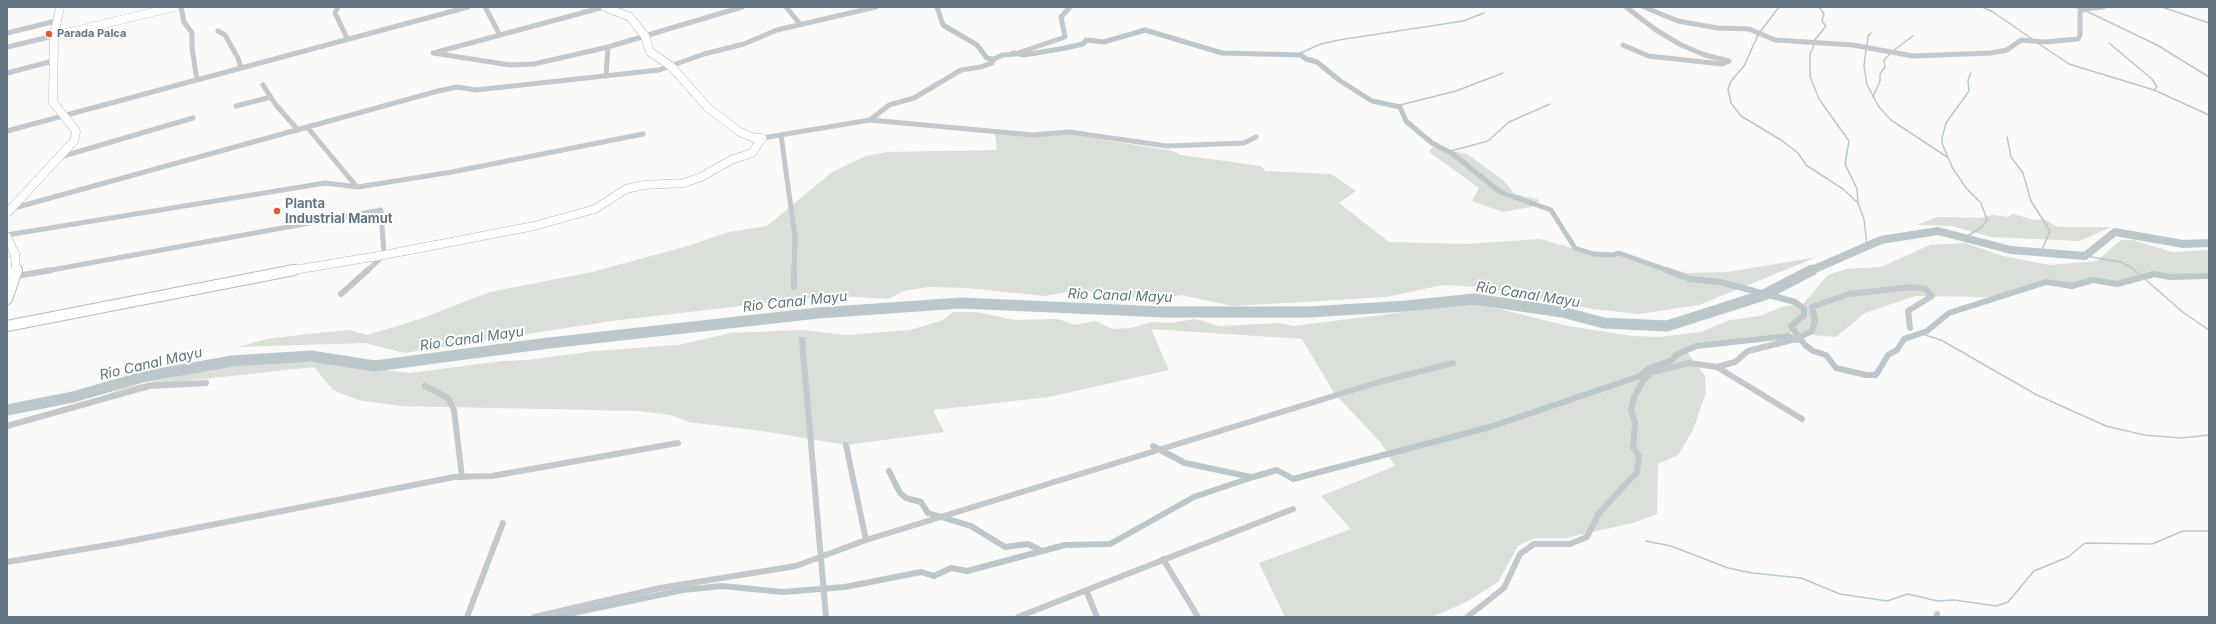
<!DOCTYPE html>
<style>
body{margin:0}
#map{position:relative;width:2216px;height:624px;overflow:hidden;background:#fafaf8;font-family:Inter,sans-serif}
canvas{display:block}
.frame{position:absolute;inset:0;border:8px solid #657683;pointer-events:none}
</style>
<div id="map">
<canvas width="2216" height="624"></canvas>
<div class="frame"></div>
</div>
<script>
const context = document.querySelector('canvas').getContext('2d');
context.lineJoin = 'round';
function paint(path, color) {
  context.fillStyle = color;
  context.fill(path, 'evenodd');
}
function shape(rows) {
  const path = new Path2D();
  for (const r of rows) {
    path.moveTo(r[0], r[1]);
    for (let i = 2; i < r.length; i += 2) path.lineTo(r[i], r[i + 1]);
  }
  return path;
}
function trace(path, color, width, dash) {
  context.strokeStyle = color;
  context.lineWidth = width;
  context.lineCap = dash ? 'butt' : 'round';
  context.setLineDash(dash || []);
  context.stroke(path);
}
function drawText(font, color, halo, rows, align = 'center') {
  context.font = font + ' Inter,sans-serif';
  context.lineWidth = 4;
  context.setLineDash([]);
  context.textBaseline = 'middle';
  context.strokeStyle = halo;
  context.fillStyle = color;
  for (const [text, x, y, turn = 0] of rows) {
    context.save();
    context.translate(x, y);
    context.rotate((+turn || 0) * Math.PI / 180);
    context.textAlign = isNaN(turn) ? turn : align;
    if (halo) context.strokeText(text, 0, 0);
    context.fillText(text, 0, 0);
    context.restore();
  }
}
paint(shape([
 [1007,133,1032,137,1068,134,1173,151,1181,155,1261,166,1265,171,1331,174,1356,191,1339,203,1389,242,1468,244,1540,239,1593,254,1613,255,1619,253,1635,257,1686,273,1728,272,1817,257,1699,305,1639,314,1592,309,1483,287,1442,285,1387,297,1233,306,1181,295,1147,300,1079,290,1044,296,967,288,928,287,904,291,888,299,840,296,792,300,612,321,404,353,365,343,238,347,267,339,307,334,350,330,367,335,417,320,490,292,592,272,688,246,729,232,767,226,832,172,866,156,887,152,997,150,995,134],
 [1432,147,1467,154,1503,180,1515,194,1540,200,1531,207,1503,212,1472,201,1479,188,1429,152],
 [2013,214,2035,220,2044,219,2058,227,2111,227,2080,241,1991,237,1952,226,1917,225,1937,217,1979,218,1993,215,2008,217],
 [2121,240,2133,240,2172,252,2209,250,2209,276,2170,277,2154,274,2117,284,2094,280,2072,286,2046,282,1995,297,1915,296,1865,313,1836,337,1788,333,1697,343,1684,348,1705,376,1706,392,1693,430,1678,455,1658,464,1657,514,1633,523,1566,538,1535,538,1518,546,1498,582,1466,602,1432,617,1285,617,1259,563,1351,529,1321,496,1395,466,1381,443,1334,393,1302,339,1151,329,1169,370,1049,397,933,410,944,432,846,445,769,432,688,422,672,415,639,411,400,406,358,400,333,390,314,367,158,384,84,403,127,387,217,368,308,360,409,373,503,361,528,360,595,351,678,345,731,333,801,330,846,335,910,330,943,320,953,312,976,312,1015,320,1058,319,1075,325,1096,321,1112,329,1131,328,1152,322,1171,323,1195,319,1220,326,1279,323,1294,326,1421,310,1428,307,1476,303,1568,326,1632,336,1659,337,1700,332,1730,320,1760,316,1781,307,1804,303,1828,275,1846,269,1881,267,1930,245,1965,243,2003,256,2049,265,2097,261]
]), '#dadfd7');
trace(shape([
 [1982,7,1993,12,2032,39],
 [2075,7,2080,9],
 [2162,7,2209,23],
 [2086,11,2157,45,2209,77],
 [1760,32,1779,7],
 [1758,35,1744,66,1731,81,1728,89,1731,103,1741,116,1781,140,1798,153,1806,165,1843,189,1858,203],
 [1814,41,1826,26,1822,21,1824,14,1819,7],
 [2109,43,2152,79,2157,87,2154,90],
 [2039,44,2069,64,2154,90,2209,115],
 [1814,45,1810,54,1810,76,1819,99,1849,141,1845,164,1857,189,1858,203,1864,219,1867,245],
 [1867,46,1868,36,1871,33],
 [1866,49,1864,66,1867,85,1879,107,1891,120,1947,157],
 [1894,50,1913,36],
 [1298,54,1321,44,1339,40,1463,21,1484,13],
 [1873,97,1880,81,1880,74,1885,67,1884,60,1891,53],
 [1396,106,1456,91,1503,73],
 [2007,137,2011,157,2023,173,2031,201,2050,231,2041,252],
 [1447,152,1488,141,1509,122,1550,104],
 [1964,238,1982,227,1987,220,1981,203,1966,188,1952,167,1942,143,1942,138,1946,123,1969,91,1968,80,1971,73],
 [2203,243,2209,246],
 [2085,256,2121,262,2132,268,2184,313,2209,330],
 [1922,334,1941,340,2037,395,2106,426,2144,435,2181,438,2209,435],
 [1646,541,1671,546,1728,568,1752,573,1801,578,1840,594,1887,601,1908,594,1938,601,1954,600,1996,606,2008,602,2034,571,2068,557,2085,543,2152,544,2183,531,2209,531]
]), '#bbc7cb', 1.5);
trace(shape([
 [937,7,943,25,977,45,987,58,992,59],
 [1013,53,1024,55,1060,49,1083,44,1086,40,1104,42,1145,30,1222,53,1301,55,1306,59,1317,62,1339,80,1372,101,1400,107,1406,121,1432,143,1453,154,1500,192,1551,210,1575,248,1593,254,1613,255,1619,253,1669,271]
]), '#bbc7cb', 5);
trace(shape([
 [1666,270,1690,279,1720,282,1795,302,1804,309,1804,315,1791,326,1805,345,1813,351,1826,355,1836,368,1866,375,1876,375,1888,355,1897,350,1904,339,1927,331,1949,313,2046,282,2072,286,2093,280,2117,284,2154,274,2170,277,2209,276],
 [1153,446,1185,463,1251,477],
 [889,471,900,493,906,498,921,502,928,513,971,526,1005,547,1028,544,1042,551],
 [554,617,683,590,722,586,783,592,845,587,921,572,934,576,951,568,967,571,1065,545,1110,544,1194,497,1253,477,1277,470,1293,479,1490,427,1640,376,1648,369,1672,360,1676,355,1696,346,1788,336,1797,340]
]), '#bbc7cb', 6);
trace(shape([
 [1810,271,1881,240,1938,231,2011,250,2085,256,2115,232,2183,244,2209,243]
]), '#bbc7cb', 8);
trace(shape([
 [7,410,73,397,142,377,232,361,311,356,375,366,549,343,818,313,961,303,1164,312,1309,312,1406,306,1474,299,1562,312,1604,323,1667,326,1764,295,1812,270]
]), '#bbc7cb', 11);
const secondaryFar1 = shape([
 [605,7,630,17,645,36,650,52,671,66,708,108,740,132,754,138,762,138],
 [54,36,174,7],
 [7,213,74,141,76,131,53,102,54,36,60,7],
 [7,237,15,254,16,271],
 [7,260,7,271],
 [288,271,384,255,534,226,595,209,626,189,644,185,684,183,701,177,731,160,752,153,762,138]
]);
const secondary = shape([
 [7,270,7,274],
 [7,299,17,270],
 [7,326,294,270]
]);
trace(secondaryFar1, '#b3babf', 9);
trace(secondary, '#b3babf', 12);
trace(shape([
 [181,7,184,22,192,33,192,48,197,80],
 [338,7,335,13,347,38],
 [485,7,500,35],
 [786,7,800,24],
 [1644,7,1678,21,1717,28,1749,29,1775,40,1853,45,1913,56,1991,53,2007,50,2021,40,2045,42,2078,39,2080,35,2080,12,2084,9,2103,7],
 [218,31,225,35,238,58,241,68],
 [7,33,56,21],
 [1623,45,1648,56,1722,64,1729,61,1705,55,1681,45,1656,30,1626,7],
 [7,47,54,36],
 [437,52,604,7],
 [433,53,510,65,534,64,608,47,742,7],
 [7,73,53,61],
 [606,76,608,47],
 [263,85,276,105,298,130],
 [236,106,271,97],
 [870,120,1033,135,1069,132,1167,146,1244,143,1256,137],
 [307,127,357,187],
 [7,131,468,7],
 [781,135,795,237,794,271],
 [762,138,870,120,889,105,914,98,961,70,981,67,992,63,994,59,1002,55,1015,54,1065,37,1061,17,1070,7],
 [60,157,193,118],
 [14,208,438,91,457,87,476,90,659,70,704,54,744,44,777,30,876,7],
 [7,235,325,183,358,187,452,172,643,134],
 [46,271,381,210,384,255,367,271]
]), '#c3c8cc', 5);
trace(shape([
 [16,276,52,270],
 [794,287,794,270],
 [341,294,368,270],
 [802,340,826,617],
 [1717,367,1802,419],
 [425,386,448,398,454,410,462,477],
 [7,426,149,386,206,383],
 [846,445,866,540],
 [1163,559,1198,617],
 [7,562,120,543,454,477,492,476,678,443],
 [1086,590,1097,617],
 [467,617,503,523],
 [534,617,660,588,796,566,866,540,1379,382,1453,363],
 [1018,617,1293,509],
 [1467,617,1504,588,1520,554,1534,544,1570,544,1587,537,1599,513,1637,472,1639,456,1633,447,1635,423,1631,410,1634,397,1643,381,1652,372,1689,363,1717,367,1735,362,1748,351,1796,339,1812,331,1815,320,1812,307,1849,294,1911,287,1926,289,1932,296,1908,311,1910,328],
 [1936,617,1937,614]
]), '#c3c8cc', 6);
trace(secondaryFar1, '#fff', 8);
trace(secondary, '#fff', 10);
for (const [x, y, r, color] of [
 [49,34,4,"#e4572e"],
 [277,211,4,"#e4572e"]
]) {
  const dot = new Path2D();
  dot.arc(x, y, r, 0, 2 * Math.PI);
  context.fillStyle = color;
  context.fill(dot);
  trace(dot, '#fff', 1.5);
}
drawText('bold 11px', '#657683', '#fff', [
 ["Parada Palca",57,34]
], 'left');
drawText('bold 13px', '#657683', '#fff', [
 ["Planta",285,204],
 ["Industrial Mamut",285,219]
], 'left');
drawText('italic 14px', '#60757c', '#fff', [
 ["Rio Canal Mayu",1528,295,9],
 ["Rio Canal Mayu",1120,296,2],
 ["Rio Canal Mayu",795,302,-6],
 ["Rio Canal Mayu",472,339,-8],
 ["Rio Canal Mayu",151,364,-13]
]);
</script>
